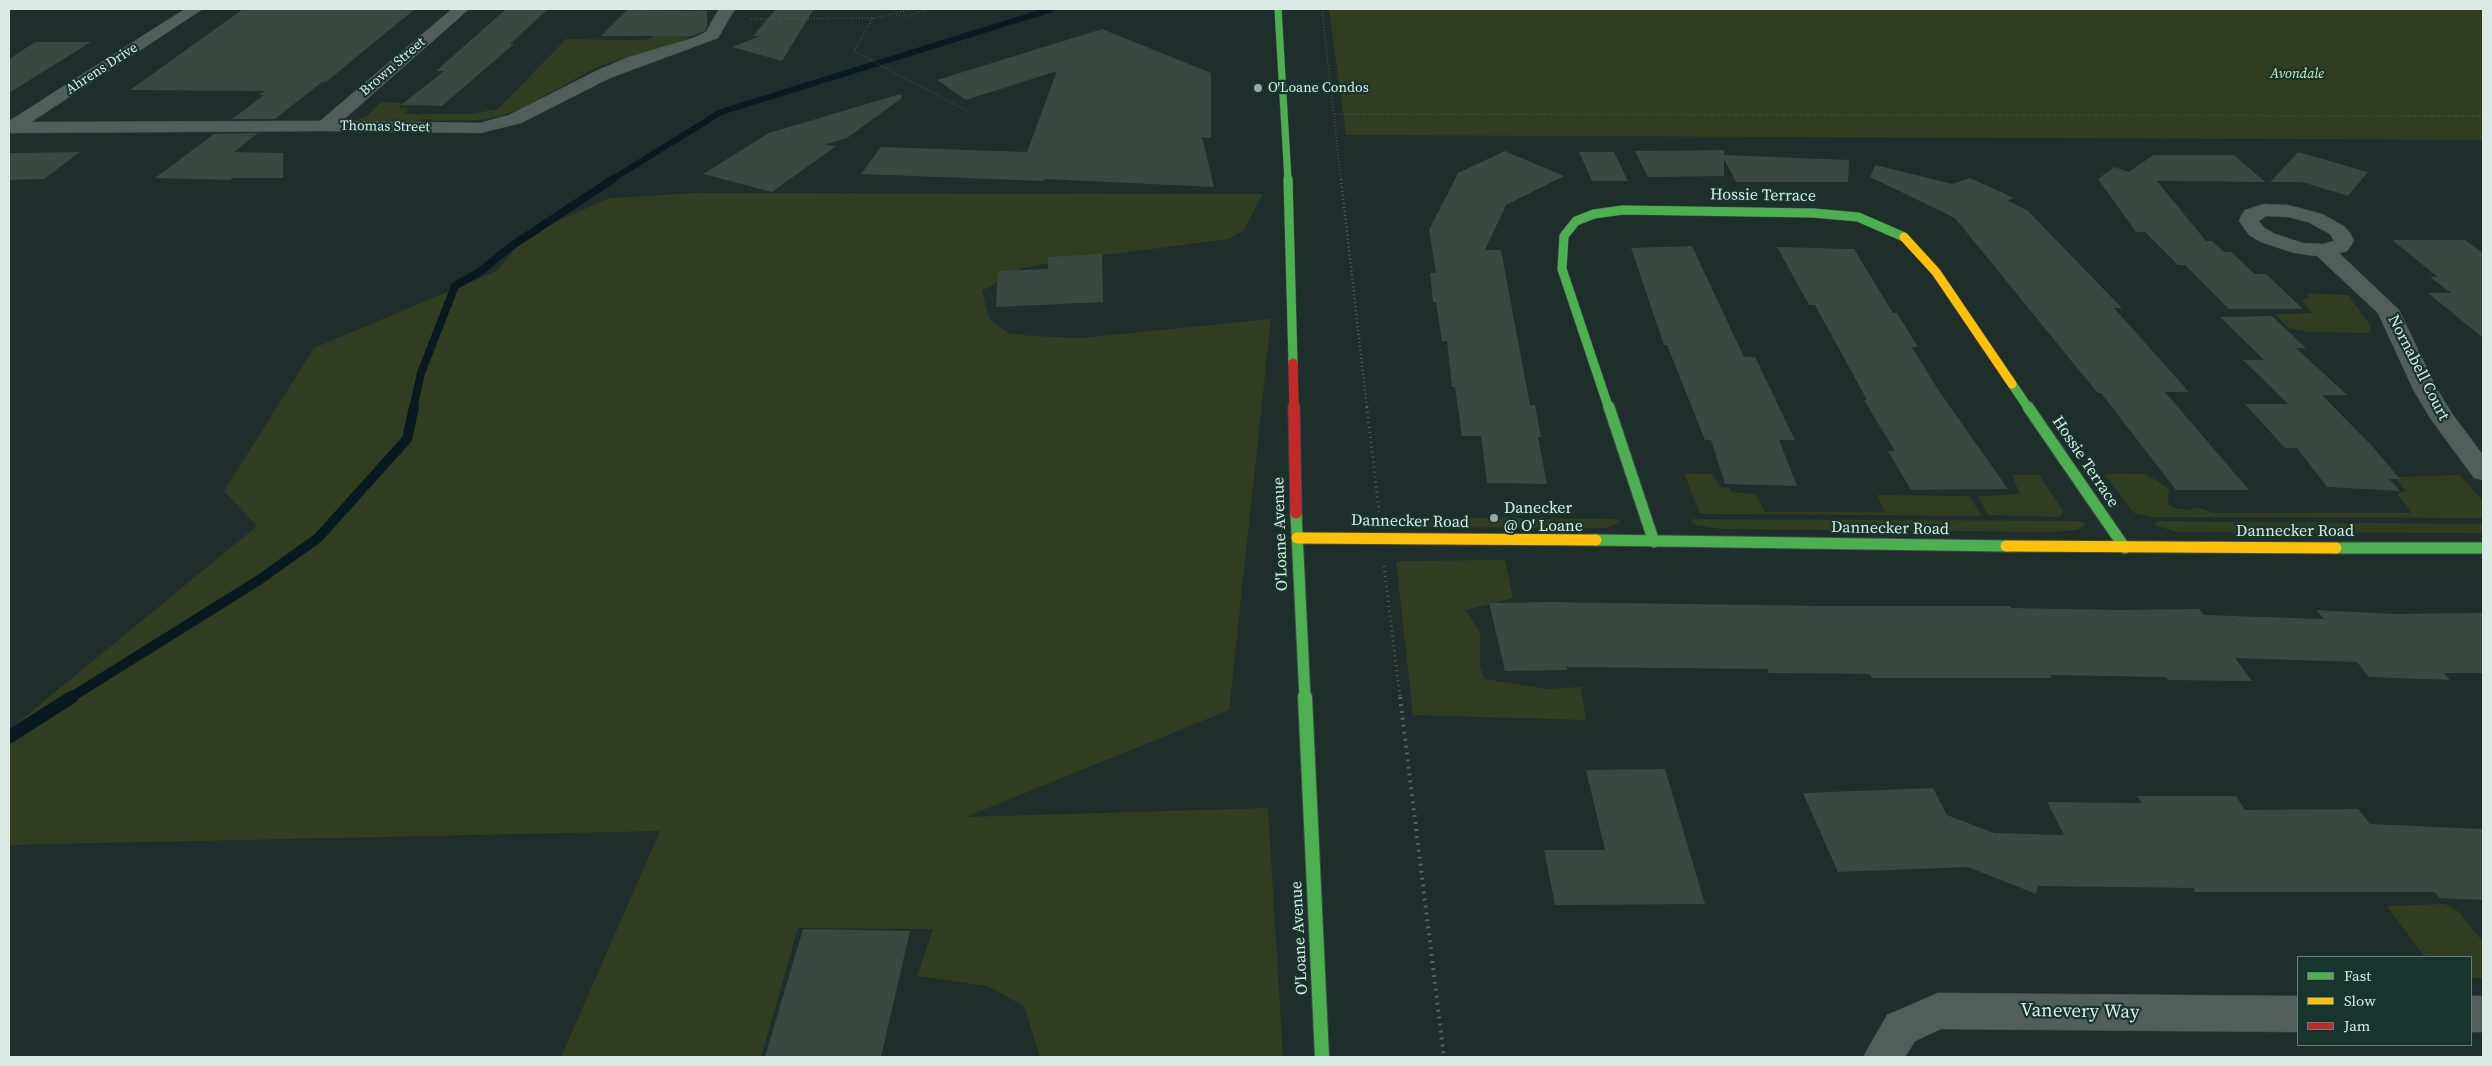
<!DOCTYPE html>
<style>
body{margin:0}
#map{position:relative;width:2492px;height:1066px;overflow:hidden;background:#1e2e2a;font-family:"Source Serif 4",serif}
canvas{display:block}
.frame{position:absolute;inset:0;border:10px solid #daebe5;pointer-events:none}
.legend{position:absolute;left:2297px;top:956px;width:175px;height:90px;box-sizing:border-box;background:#17352d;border:1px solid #657e77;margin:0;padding:6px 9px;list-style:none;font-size:15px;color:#daebe5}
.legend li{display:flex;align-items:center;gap:10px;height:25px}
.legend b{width:25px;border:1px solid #657e77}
</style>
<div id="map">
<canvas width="2492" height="1066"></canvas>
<div class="frame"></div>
<ul class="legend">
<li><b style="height:6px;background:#4caf50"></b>Fast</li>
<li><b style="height:6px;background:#ffc107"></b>Slow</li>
<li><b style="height:6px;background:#c62828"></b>Jam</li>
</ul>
</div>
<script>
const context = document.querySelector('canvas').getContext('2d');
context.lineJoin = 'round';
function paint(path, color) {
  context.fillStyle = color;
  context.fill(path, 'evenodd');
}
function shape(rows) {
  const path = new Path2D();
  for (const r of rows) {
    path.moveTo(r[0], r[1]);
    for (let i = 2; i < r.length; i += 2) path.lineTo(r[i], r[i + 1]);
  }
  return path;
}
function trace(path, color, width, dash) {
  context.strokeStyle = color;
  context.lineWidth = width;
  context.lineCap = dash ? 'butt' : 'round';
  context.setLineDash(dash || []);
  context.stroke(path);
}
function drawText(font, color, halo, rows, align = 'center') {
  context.font = font + ' "Source Serif 4",serif';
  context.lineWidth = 4.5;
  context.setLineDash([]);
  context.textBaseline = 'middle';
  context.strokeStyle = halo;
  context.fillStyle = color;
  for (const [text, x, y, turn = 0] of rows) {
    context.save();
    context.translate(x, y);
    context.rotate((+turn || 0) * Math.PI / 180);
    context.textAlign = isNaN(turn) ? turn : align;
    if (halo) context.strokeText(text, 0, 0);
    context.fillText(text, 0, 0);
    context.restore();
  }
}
paint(shape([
 [1329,9,2483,9,2483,140,1346,135],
 [696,32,682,41,599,66,522,108,500,116,481,120,431,121,432,119,422,119,419,122,363,121,357,119,366,117,381,102,403,103,399,108,409,108,404,114,471,114,498,109,566,39,634,40,649,39,655,34],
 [696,193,1263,194,1243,231,1229,239,1058,261,1020,269,982,291,989,318,1008,333,1031,336,1082,338,1271,319,1229,710,966,817,1268,808,1283,1057,1040,1057,1024,1006,987,986,917,976,933,929,798,928,761,1057,561,1057,660,831,9,845,9,730,257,526,224,491,314,348,497,271,526,235,610,198],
 [2306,293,2348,295,2370,325,2371,333,2309,332,2289,328,2275,314,2312,313,2302,300,2309,297],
 [1684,473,1713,474,1720,487,1729,488,1732,492,1755,494,1765,512,1885,512,1877,495,1969,496,1982,516,1700,514],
 [2117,473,2143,474,2156,480,2169,489,2168,504,2175,508,2188,510,2196,507,2214,513,2412,513,2397,494,2406,491,2394,477,2460,475,2483,501,2483,518,2152,517,2134,513,2105,475],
 [2012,475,2039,475,2063,511,2060,517,1988,515,1978,496,2020,494],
 [1396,517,1616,519,1621,522,1606,528,1597,528,1394,527,1389,522],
 [1693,519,2079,521,2086,524,2077,530,2053,532,1720,529,1696,525,1691,522],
 [2157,521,2483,524,2483,533,2177,532,2154,525],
 [1505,560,1513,598,1466,610,1480,633,1480,668,1485,679,1546,689,1581,687,1586,720,1413,715,1396,561],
 [2445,904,2459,912,2483,942,2483,978,2471,978,2471,957,2425,957,2387,906]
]), '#313d20');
trace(shape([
 [611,180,721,112,1052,9]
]), '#071a1f', 6);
trace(shape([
 [413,409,421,373,455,286,481,271,510,247,613,179]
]), '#071a1f', 8);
trace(shape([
 [70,698,259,580,318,538,407,439,414,407]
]), '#071a1f', 10);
trace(shape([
 [9,737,72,697]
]), '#071a1f', 13);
paint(shape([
 [243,9,415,9,326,82,322,82,275,119,232,119,264,95,258,95,265,91,130,90],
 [506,9,548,9,510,44,514,44,442,106,401,105,444,71,436,71],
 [776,9,814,9,782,61,732,47,760,36,753,36],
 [627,10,707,11,707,26,705,31,693,36,601,36],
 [1102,29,1211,73,1211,138,1202,137,1214,187,1045,179,1043,181,861,174,881,147,1027,152,1057,71,966,100,937,80],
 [35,42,91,42,9,93,9,59],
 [900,94,902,98,847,138,824,145,836,146,772,192,703,174,769,133],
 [258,133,234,152,283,153,283,178,232,178,230,180,155,178,214,134],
 [1724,150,1724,155,1849,160,1848,182,1736,182,1724,159,1724,176,1648,177,1635,151],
 [1505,151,1564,176,1506,205,1485,250,1501,250,1530,405,1535,405,1541,437,1538,437,1547,484,1487,483,1481,436,1462,436,1455,387,1452,387,1447,341,1442,341,1436,302,1433,302,1430,273,1436,273,1429,230,1458,173],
 [80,152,44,179,9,180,9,153],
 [1579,152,1614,152,1628,181,1592,181],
 [2298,152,2368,172,2348,196,2302,182,2270,182],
 [2153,155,2234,155,2265,182,2157,181,2206,241,2212,241,2224,252,2231,252,2255,274,2266,274,2303,309,2229,309,2185,265,2178,265,2145,232,2136,232,2098,179,2114,167,2129,172],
 [1875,165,1952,184,1970,178,2014,198,2008,201,2027,210,2122,308,2114,308,2189,392,2165,392,2249,490,2176,490,2101,393,2098,393,2073,363,1955,218,1870,177],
 [2392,240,2465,240,2483,253,2483,338,2428,293,2451,293,2430,277,2438,277],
 [1692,246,1744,357,1755,357,1795,440,1779,440,1797,486,1725,484,1711,440,1705,440,1667,345,1664,345,1631,248],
 [1777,247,1854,249,1893,313,1897,313,1918,347,1912,347,1939,391,2008,489,1911,490,1888,451,1895,451,1864,400,1867,400,1815,305,1809,305],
 [1102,254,1103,302,996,307,998,271,1048,269,1048,257],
 [2272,316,2306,348,2296,348,2347,395,2322,395,2372,446,2400,479,2389,479,2400,491,2327,487,2297,448,2285,448,2245,404,2288,404,2243,360,2264,360,2220,317],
 [1549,602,1823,606,2010,606,2011,608,2121,610,2199,609,2204,615,2324,619,2316,610,2394,614,2483,613,2483,673,2444,673,2450,680,2369,677,2357,662,2235,658,2252,681,2168,680,2166,677,2050,675,2052,678,1872,678,1870,674,1769,673,1767,669,1567,667,1567,670,1505,671,1489,603],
 [1665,769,1705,904,1555,905,1544,850,1605,850,1586,770],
 [1933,788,1947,815,1994,833,2064,835,2047,802,2142,803,2137,796,2236,796,2245,810,2358,809,2370,824,2483,829,2483,900,2439,898,2435,892,2195,892,2193,888,2038,886,2036,894,1968,867,1838,872,1803,793],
 [803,929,910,931,881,1057,765,1057]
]), '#394840');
const street = shape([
 [185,9,203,9,31,122,320,121,452,9,469,9,342,121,480,123,509,115,598,70,629,57,693,38,706,32,719,9,735,9,718,38,610,78,521,123,480,133,325,131,9,133,9,121,185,9],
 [2264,204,2288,205,2322,214,2344,226,2350,233,2354,241,2347,251,2339,253,2399,310,2437,389,2453,415,2483,455,2483,480,2474,478,2430,418,2413,389,2378,313,2317,256,2294,253,2261,242,2249,235,2239,221,2242,214,2245,210,2264,204],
 [2266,216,2288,217,2308,222,2330,234,2334,241,2323,244,2303,243,2275,234,2263,227,2259,221,2266,216],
 [1938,993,2298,996,2298,1032,1941,1029,1915,1041,1905,1057,1863,1057,1887,1015,1938,993],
 [2471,996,2483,996,2483,1032,2471,1032,2471,996]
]);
const fastFar3 = shape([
 [1278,9,1288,180]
]);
const fastFar2 = shape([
 [1288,179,1293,363],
 [2012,384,2029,409],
 [1609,409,1562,269,1564,236,1576,221,1594,214,1623,210,1813,213,1858,217,1904,237]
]);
const fastFar1 = shape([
 [1609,407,1654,542],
 [2028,407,2125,548],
 [1296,513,1305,698],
 [1596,540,2006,546],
 [2336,548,2483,548]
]);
const fast = shape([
 [1305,697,1322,1057]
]);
const slowFar1 = shape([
 [1904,237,1936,272,2012,384]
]);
const slow = shape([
 [1297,538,1596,540],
 [2006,546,2336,548]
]);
const jamFar1 = shape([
 [1293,363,1294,409]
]);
const jam = shape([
 [1294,407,1296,513]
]);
trace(street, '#3e4c48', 1);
trace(fastFar3, '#3e4c48', 8);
trace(fastFar2, '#3e4c48', 10);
trace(fastFar1, '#3e4c48', 13);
trace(fast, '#3e4c48', 16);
trace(slowFar1, '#3e4c48', 10);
trace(slow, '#3e4c48', 13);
trace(jamFar1, '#3e4c48', 10);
trace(jam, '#3e4c48', 13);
trace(shape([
 [1322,9,1341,180],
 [896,15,907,16,932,9],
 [873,18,854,51,967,111],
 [751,19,874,18,914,9],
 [1335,114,2483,116]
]), '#576360', 2, [0.5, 2.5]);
trace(shape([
 [1341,179,1367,409]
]), '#576360', 2.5, [1, 3]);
trace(shape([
 [1367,407,1379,512],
 [1384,566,1400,698]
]), '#576360', 3, [1, 4]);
trace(shape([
 [1400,697,1444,1057]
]), '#576360', 4, [2, 5]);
paint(street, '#525e5a');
trace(fastFar3, '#4caf50', 7);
trace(fastFar2, '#4caf50', 9);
trace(fastFar1, '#4caf50', 11);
trace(fast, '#4caf50', 14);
trace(slowFar1, '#ffc107', 9);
trace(slow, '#ffc107', 11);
trace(jamFar1, '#c62828', 9);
trace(jam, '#c62828', 11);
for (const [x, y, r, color] of [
 [1258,88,5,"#98a9a4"],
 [1494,518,5,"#98a9a4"]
]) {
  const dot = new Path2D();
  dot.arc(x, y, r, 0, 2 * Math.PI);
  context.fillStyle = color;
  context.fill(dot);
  trace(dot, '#17352d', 2);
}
drawText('14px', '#daebe5', '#17352d', [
 ["Brown Street",393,67,-41],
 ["Ahrens Drive",102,69,-33],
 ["Thomas Street",385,127,1]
]);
drawText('italic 14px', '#d3eda4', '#17352d', [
 ["Avondale",2297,74]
]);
drawText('14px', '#daebe5', '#17352d', [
 ["O'Loane Condos",1268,88]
], 'left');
drawText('16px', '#daebe5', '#17352d', [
 ["Hossie Terrace",1763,196,1],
 ["Nornabell Court",2418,368,63],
 ["Hossie Terrace",2085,462,56],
 ["Dannecker Road",1410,522,1],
 ["Dannecker Road",1890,529,1],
 ["Dannecker Road",2295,532],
 ["O'Loane Avenue",1281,534,-92],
 ["O'Loane Avenue",1300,938,-93]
]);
drawText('16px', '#daebe5', '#17352d', [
 ["Danecker",1504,509],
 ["@ O' Loane",1504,527]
], 'left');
drawText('19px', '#daebe5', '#17352d', [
 ["Vanevery Way",2080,1012,1]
]);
</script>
